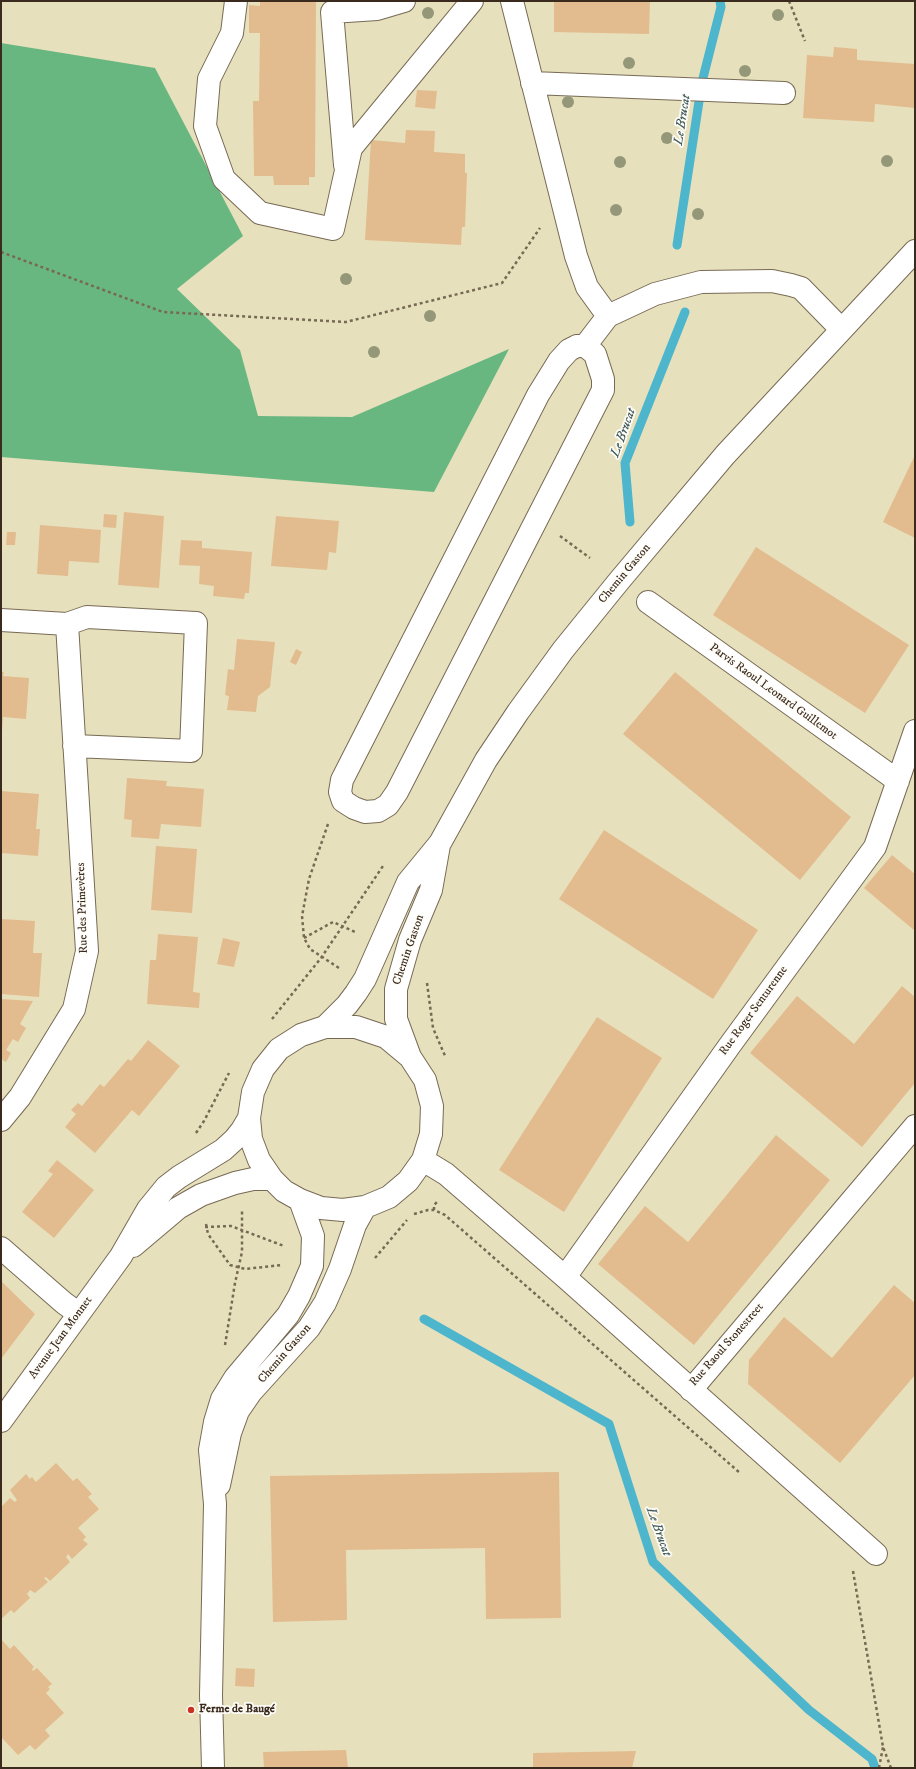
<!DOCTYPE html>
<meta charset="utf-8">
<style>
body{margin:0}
#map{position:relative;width:916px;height:1769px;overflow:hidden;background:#e7e0bc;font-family:"IM FELL DW Pica",serif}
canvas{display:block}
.frame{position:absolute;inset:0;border:2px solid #3b2a1e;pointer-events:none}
</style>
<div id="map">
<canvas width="916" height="1769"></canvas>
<div class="frame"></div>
</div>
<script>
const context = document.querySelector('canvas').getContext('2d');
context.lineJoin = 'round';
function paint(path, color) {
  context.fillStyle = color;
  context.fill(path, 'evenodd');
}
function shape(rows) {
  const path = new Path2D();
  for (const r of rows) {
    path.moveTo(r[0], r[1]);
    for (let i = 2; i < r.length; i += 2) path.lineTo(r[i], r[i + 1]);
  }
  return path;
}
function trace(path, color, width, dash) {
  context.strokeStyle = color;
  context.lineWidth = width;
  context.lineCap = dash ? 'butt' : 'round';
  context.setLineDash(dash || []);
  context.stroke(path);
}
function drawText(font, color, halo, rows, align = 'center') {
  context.font = font + ' "IM FELL DW Pica",serif';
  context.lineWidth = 3.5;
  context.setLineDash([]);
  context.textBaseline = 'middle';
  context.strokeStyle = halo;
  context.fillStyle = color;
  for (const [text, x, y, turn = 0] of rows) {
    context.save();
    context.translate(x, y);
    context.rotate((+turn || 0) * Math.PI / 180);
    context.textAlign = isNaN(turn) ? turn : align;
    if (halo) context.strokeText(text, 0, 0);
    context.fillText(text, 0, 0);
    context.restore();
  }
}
paint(shape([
 [1,43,155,68,243,236,177,289,240,350,258,416,352,417,509,349,434,492,1,457]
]), '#69b780');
trace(shape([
 [677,245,702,82,721,7,720,1],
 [630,522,625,463,685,312],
 [424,1319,609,1424,653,1562,809,1710,872,1759,875,1768]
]), '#4db5cc', 9);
paint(shape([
 [260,1,316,1,315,177,309,177,309,185,274,185,273,176,254,176,253,101,259,101,260,33,249,33,249,5,260,6],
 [554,1,650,1,649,34,554,32],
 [834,47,857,49,857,60,915,64,915,108,875,104,874,122,803,118,807,55,833,57],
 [417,90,437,91,435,109,415,107],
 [406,130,435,131,434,152,465,154,465,173,467,173,465,227,462,227,461,245,365,240,371,140,405,143],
 [915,455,915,538,883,522],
 [124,512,164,516,159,588,118,585],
 [104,514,117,515,116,528,103,527],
 [276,516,339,521,336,553,329,552,327,570,271,566],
 [40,525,101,530,99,563,69,561,68,576,37,574],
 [7,532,16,532,15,545,6,545],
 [181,540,202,541,202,548,252,552,249,593,245,593,244,599,213,596,214,586,199,584,200,566,179,565],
 [756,547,909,645,865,713,713,615],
 [237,639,275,642,270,687,258,696,256,712,227,710,229,696,225,695,228,669,234,670],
 [296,649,302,652,296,665,290,662],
 [1,672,4,672,3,676,29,678,26,719,3,717,2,732],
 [675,672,851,817,800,880,623,734],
 [127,778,167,781,166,786,204,789,201,827,161,824,159,839,131,837,132,820,124,819],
 [1,791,39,794,36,829,40,829,38,856,1,853],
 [604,830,758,930,713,999,559,899],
 [156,846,197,849,192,913,151,910],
 [892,855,915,874,915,931,864,888],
 [1,919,35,921,33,953,42,953,39,997,1,994],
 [158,934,198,937,193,992,200,993,199,1008,147,1004,150,960,156,960],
 [223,938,240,942,234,967,217,964],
 [902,986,915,997,915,1083,862,1147,750,1053,797,996,854,1044],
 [1,999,33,1001,20,1024,26,1028,18,1042,13,1039,6,1050,11,1053,6,1062,1,1059],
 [597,1017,662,1058,564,1212,499,1170],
 [148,1040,180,1066,139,1116,132,1110,95,1153,65,1127,76,1114,71,1110,78,1103,82,1106,100,1084,104,1087,128,1059,131,1061],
 [776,1135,830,1180,694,1345,598,1264,645,1206,688,1242],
 [57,1160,94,1190,54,1238,22,1212,53,1174,48,1171],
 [1,1281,35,1314,1,1359],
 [894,1285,915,1303,915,1375,840,1463,748,1384,749,1360,784,1317,832,1358],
 [56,1463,73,1481,77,1478,92,1494,88,1497,99,1509,78,1528,86,1537,83,1540,88,1544,72,1559,68,1554,66,1557,70,1562,50,1581,46,1577,44,1578,48,1582,35,1593,30,1590,27,1594,30,1598,14,1613,11,1610,1,1619,1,1507,10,1498,15,1502,17,1500,10,1490,26,1474,30,1479,32,1477,36,1482],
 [559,1472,561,1618,486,1619,485,1548,346,1550,347,1620,273,1622,270,1476],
 [1,1639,10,1649,14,1645,34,1667,32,1669,33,1671,37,1668,52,1684,48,1687,50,1689,46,1693,64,1713,45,1730,50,1736,35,1750,30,1745,18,1755,1,1737],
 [236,1668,255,1669,254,1687,235,1686],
 [346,1750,348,1768,264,1768,263,1752],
 [636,1751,632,1768,533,1768,533,1753]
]), '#e2bc8f');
const minor = shape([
 [236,1,232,33,209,79,205,126,224,179,260,213,333,229,351,148,472,1],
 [512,1,576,256,587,287,608,316],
 [532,83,784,93],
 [345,165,332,12,377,9,404,1],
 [577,346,585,346,595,354,603,379,603,390,397,792,388,805,378,811,365,812,354,808,343,801,340,792,342,780,538,395,559,361,569,350,577,346],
 [585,346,608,316,655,294,701,282,772,281,791,285,801,288,841,329],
 [648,602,898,781],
 [1,620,67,624,87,951,74,1009,20,1097,1,1120],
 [67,624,87,617,196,623,191,751,74,746],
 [325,1027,347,1005,356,993,365,979,408,882,440,843,486,760,518,712,563,650,619,581,725,455,915,251],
 [410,1057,396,1019,396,989,410,940,431,890,439,845],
 [423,1160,446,1174,565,1277,876,1554],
 [133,1246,178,1208,201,1195,235,1183,253,1179,272,1179],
 [1,1248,64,1303,78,1313],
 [565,1277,730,1045,875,847,915,731],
 [691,1390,915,1126],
 [1,1421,121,1256,148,1209,166,1187,179,1177,223,1150,234,1140,242,1130,249,1118,253,1092,263,1069,279,1049,301,1035,325,1027,356,1027,386,1037,410,1057,425,1080,432,1106,431,1134,423,1160,408,1181,389,1197,365,1207,343,1210,321,1208,300,1200,284,1191,272,1179,259,1160,251,1139,249,1118],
 [219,1485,230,1433,238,1411,251,1392,309,1328,325,1303,340,1269,355,1225,365,1207],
 [213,1768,211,1695,215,1504,210,1450,215,1422,222,1399,235,1378,288,1315,299,1296,312,1266,313,1236,300,1200]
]);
trace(minor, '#776a55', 24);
trace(shape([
 [789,1,805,41],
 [1,252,163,312,346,322,502,283,540,228],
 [560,536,590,558],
 [328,824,309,879,302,916,304,938,310,949,339,968],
 [304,938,333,922,355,932],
 [427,983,433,1028,446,1058],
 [272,1019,321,958,383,866],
 [196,1133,204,1121,229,1073],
 [434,1210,434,1205,437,1202],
 [414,1214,428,1210,434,1210,445,1215,740,1473],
 [206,1224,208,1234,230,1265,245,1269,282,1265],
 [205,1227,231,1226,284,1246],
 [375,1258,407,1220],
 [225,1345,235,1283,242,1252,242,1210],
 [853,1571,883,1747,891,1768],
 [879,1768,883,1747]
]), '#776a55', 2.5, [3, 3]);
trace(minor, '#fff', 22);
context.fillStyle = '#949879';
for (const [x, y] of [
 [428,13],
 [778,15],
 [629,63],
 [745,71],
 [568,102],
 [667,138],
 [887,161],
 [620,162],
 [616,210],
 [698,214],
 [346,279],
 [430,316],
 [374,352]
]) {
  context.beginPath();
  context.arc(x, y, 6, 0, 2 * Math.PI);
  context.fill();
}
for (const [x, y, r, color] of [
 [191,1710,4,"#c8321e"]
]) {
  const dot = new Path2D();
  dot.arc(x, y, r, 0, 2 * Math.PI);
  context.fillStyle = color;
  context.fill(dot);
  trace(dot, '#fdfcf7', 1.5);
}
drawText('12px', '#3b2a1e', '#fdfcf7', [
 ["Chemin Gaston",625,574,-50],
 ["Parvis Raoul Leonard Guillemot",773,692,36],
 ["Rue des Primevères",83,908,-92],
 ["Chemin Gaston",409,950,-71],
 ["Rue Roger Senturenne",754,1011,-54],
 ["Avenue Jean Monnet",61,1338,-54],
 ["Rue Raoul Stonestreet",727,1345,-49],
 ["Chemin Gaston",285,1354,-49]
]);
drawText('bold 12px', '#3b2a1e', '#fdfcf7', [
 ["Ferme de Baugé",199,1710]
], 'left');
drawText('italic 13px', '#415b5b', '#fdfcf7', [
 ["Le Brucat",683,120,-81],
 ["Le Brucat",624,433,-70],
 ["Le Brucat",658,1532,70]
]);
</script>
